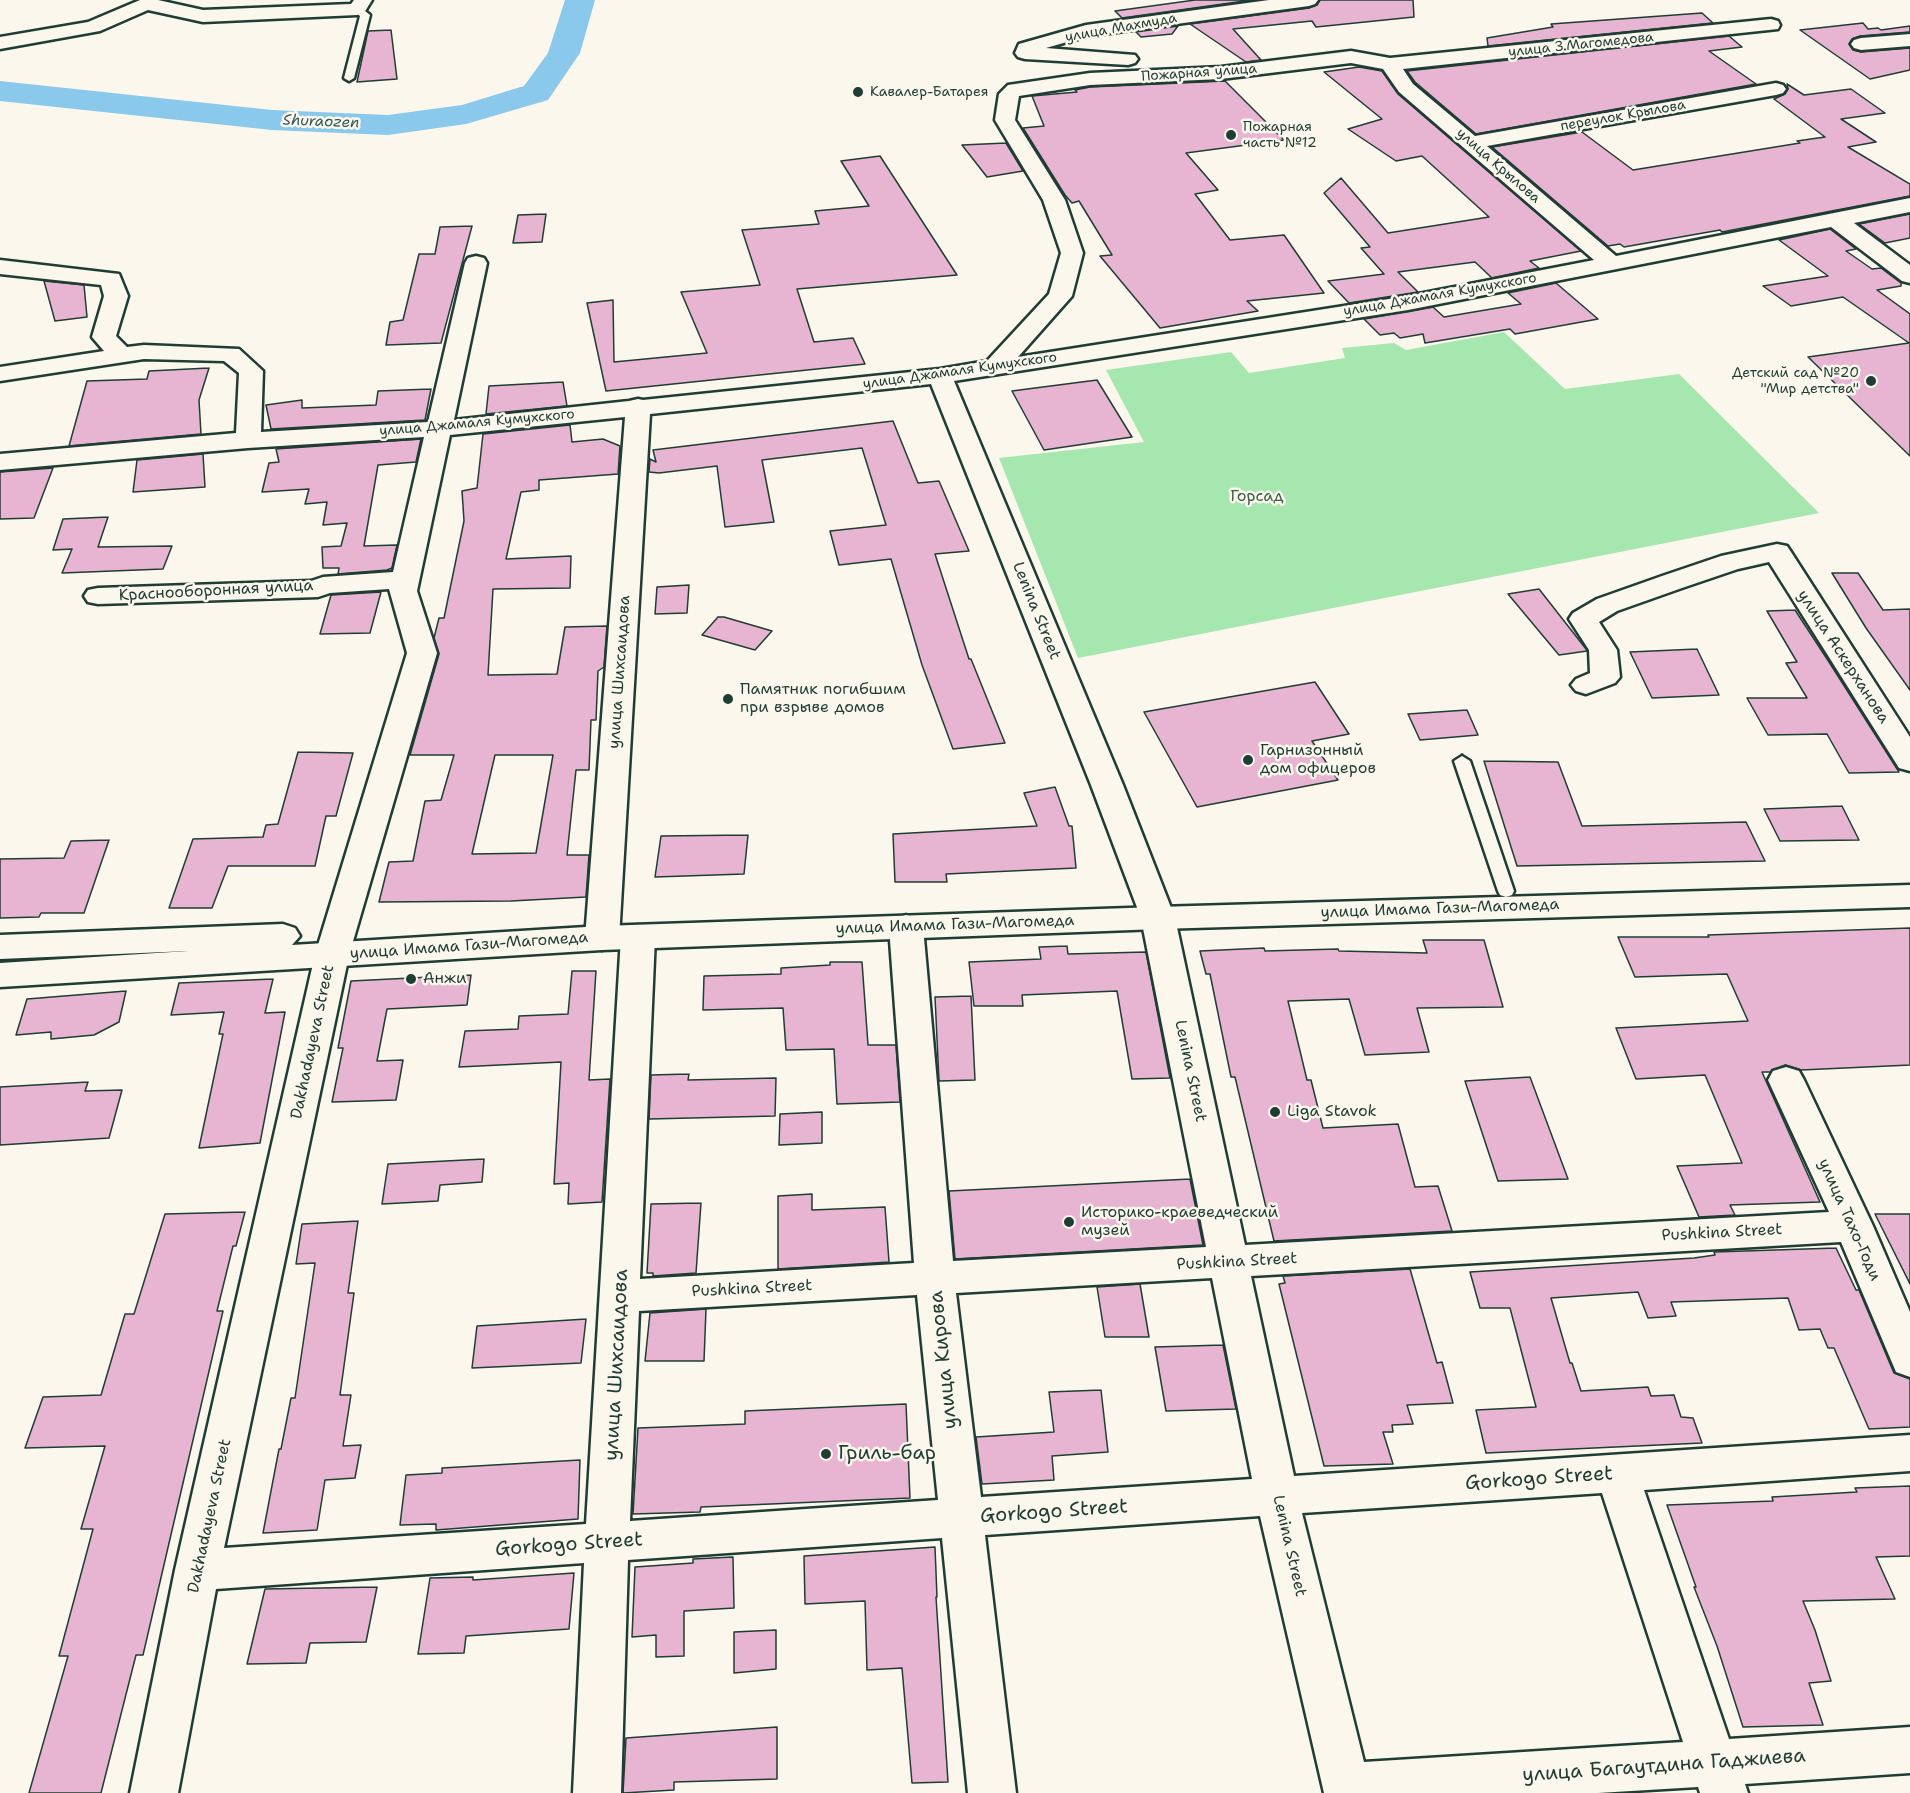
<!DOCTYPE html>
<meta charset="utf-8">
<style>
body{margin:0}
canvas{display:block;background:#fbf7ec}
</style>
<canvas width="1910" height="1793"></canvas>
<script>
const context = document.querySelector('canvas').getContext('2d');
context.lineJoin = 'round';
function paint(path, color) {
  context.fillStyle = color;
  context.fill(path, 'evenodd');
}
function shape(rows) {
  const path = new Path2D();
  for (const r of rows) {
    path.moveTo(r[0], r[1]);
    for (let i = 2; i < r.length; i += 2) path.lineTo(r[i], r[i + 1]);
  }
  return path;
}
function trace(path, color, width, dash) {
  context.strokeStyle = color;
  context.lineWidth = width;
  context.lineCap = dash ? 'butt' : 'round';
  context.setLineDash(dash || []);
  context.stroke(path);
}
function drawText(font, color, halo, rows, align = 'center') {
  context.font = font + ' "Shantell Sans",sans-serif';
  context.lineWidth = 5;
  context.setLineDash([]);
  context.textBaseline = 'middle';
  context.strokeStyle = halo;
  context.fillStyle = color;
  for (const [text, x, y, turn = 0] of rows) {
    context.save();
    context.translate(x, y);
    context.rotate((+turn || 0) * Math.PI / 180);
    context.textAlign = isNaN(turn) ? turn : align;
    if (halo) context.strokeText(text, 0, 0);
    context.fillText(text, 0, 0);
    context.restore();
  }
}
paint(shape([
 [1504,332,1565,389,1679,374,1819,513,1078,658,999,458,1144,442,1106,370,1231,352,1249,373,1345,358,1342,348,1394,343,1406,350]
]), '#a6e7b0');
paint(shape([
 [565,0,595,0,580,53,548,100,466,124,388,135,272,130,0,101,0,81,272,110,388,115,462,105,524,86,548,53,565,0]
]), '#8ac9eb');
const building = shape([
 [1195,0,1252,0,1122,18,1115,11,1195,0],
 [1320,0,1413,0,1414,17,1316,27,1312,21,1233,29,1261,60,1246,62,1190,24,1309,8,1317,5,1320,0],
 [1702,13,1713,23,1488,46,1487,38,1553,27,1551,24,1702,13],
 [1863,23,1868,29,1878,28,1881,30,1910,26,1910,32,1860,36,1852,39,1849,44,1853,50,1861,52,1910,48,1910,70,1870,79,1800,30,1863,23],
 [1178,26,1172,34,1141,37,1136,32,1178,26],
 [391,30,397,79,357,82,368,31,391,30],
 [1729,36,1742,47,1709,51,1756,84,1476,134,1415,82,1407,71,1729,36],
 [1359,67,1382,71,1398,94,1581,251,1530,261,1539,268,1492,278,1475,262,1398,272,1418,292,1349,303,1328,281,1384,274,1361,248,1370,247,1324,193,1341,178,1388,233,1489,217,1422,156,1396,161,1348,129,1382,119,1324,72,1359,67],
 [1225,81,1284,140,1186,153,1218,190,1195,194,1230,240,1284,235,1324,293,1247,301,1258,311,1160,328,1100,256,1112,255,1079,201,1072,203,1065,195,1023,128,1044,126,1032,96,1077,92,1075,90,1090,87,1225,81],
 [1787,84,1804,95,1851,89,1885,113,1841,119,1876,142,1848,147,1910,184,1910,196,1722,232,1720,230,1624,247,1620,244,1608,246,1492,147,1582,132,1633,170,1800,143,1797,141,1825,137,1774,99,1785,94,1788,89,1787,84],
 [1006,143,1023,171,987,177,962,145,1006,143],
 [880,156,957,275,797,289,814,342,853,338,865,364,606,391,587,303,613,300,614,362,707,353,681,292,760,285,742,230,819,224,815,211,869,206,841,161,880,156],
 [546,214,542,242,513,243,518,215,546,214],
 [1910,214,1910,238,1885,243,1859,224,1910,214],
 [472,226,441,343,386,345,390,322,403,320,419,254,435,254,440,227,472,226],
 [1830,229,1856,249,1846,251,1872,269,1881,268,1901,283,1901,286,1877,290,1910,314,1910,456,1808,357,1909,343,1843,297,1791,306,1763,286,1828,276,1779,240,1830,229],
 [44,281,84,285,87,317,55,321,44,281],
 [1556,283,1598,319,1515,334,1510,329,1425,343,1423,334,1400,338,1394,333,1380,335,1364,319,1433,307,1444,317,1521,304,1508,293,1556,283],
 [209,368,199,400,201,434,69,446,87,381,147,379,149,371,209,368],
 [1097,380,1132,437,1044,450,1012,391,1097,380],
 [563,382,567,406,486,414,489,386,563,382],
 [431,389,425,420,271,429,266,405,302,400,302,408,376,405,378,391,431,389],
 [893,421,918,483,939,481,969,551,935,554,969,659,971,659,1005,743,953,749,922,665,891,559,839,565,830,531,886,525,862,448,762,460,774,522,725,527,717,466,659,473,649,472,650,459,656,462,653,450,893,421],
 [570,425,572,442,603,439,620,446,618,474,539,480,539,490,521,492,506,559,571,556,570,588,493,589,488,675,557,674,565,627,607,626,604,667,598,671,596,720,591,720,589,770,576,770,567,855,589,855,586,897,511,901,379,902,389,862,413,861,425,801,441,800,454,755,410,755,439,654,434,638,439,618,444,618,464,521,462,491,477,488,483,434,570,425],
 [495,755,553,755,536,853,472,854,495,755],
 [421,439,416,462,378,465,364,546,397,545,392,568,387,570,338,574,339,568,323,568,322,547,341,546,347,523,323,525,327,502,305,504,309,489,262,492,269,463,279,462,276,449,421,439],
 [203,454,205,487,133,492,137,460,203,454],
 [53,468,34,518,0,519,0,472,53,468],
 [108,517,98,547,172,546,163,569,62,573,72,549,53,550,63,519,108,517],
 [1832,573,1858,573,1883,610,1910,609,1910,690,1866,628,1832,573],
 [689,585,687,613,655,614,657,587,689,585],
 [1539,589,1586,649,1587,651,1559,655,1508,594,1539,589],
 [381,592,370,633,320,634,331,595,381,592],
 [1795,610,1829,662,1899,772,1849,773,1827,734,1768,735,1747,698,1807,698,1786,663,1797,662,1767,611,1795,610],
 [718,617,724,617,772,631,755,650,702,635,718,617],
 [1697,649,1719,695,1652,698,1630,652,1697,649],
 [1315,682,1349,734,1312,741,1338,780,1197,807,1144,712,1315,682],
 [1467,710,1478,735,1420,740,1408,714,1467,710],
 [298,752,353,753,336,816,326,816,315,866,228,866,212,908,169,908,193,839,263,837,266,825,278,824,298,752],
 [1484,761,1558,762,1582,826,1746,822,1765,861,1517,866,1484,761],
 [1055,787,1069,826,1072,826,1076,868,946,874,947,882,895,882,893,834,1037,826,1024,793,1055,787],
 [1842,806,1859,840,1780,841,1764,809,1842,806],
 [748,835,744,874,655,877,661,836,748,835],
 [109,840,84,913,41,913,39,917,0,918,0,859,64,858,71,841,109,840],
 [1910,928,1910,1065,1801,1070,1785,1065,1770,1072,1762,1072,1820,1202,1730,1205,1735,1215,1699,1217,1677,1166,1742,1163,1705,1075,1636,1079,1616,1028,1748,1021,1727,974,1635,977,1618,937,1709,937,1708,935,1910,928],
 [1423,940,1484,940,1503,1007,1417,1008,1429,1052,1365,1055,1349,999,1288,1001,1307,1080,1311,1080,1323,1128,1398,1124,1415,1187,1438,1186,1452,1231,1274,1241,1235,1077,1231,1077,1210,974,1206,974,1200,951,1264,948,1265,951,1338,949,1339,951,1427,953,1423,940],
 [1067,946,1068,954,1146,952,1170,1078,1132,1079,1117,991,1022,995,1023,1006,974,1006,969,962,1041,959,1039,947,1067,946],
 [830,962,862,962,868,1045,896,1045,900,1102,837,1104,834,1049,786,1050,783,1008,703,1010,704,976,781,974,781,968,830,965,830,962],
 [572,971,596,971,589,1080,610,1079,602,1202,568,1204,569,1183,554,1184,561,1062,459,1067,465,1031,518,1029,519,1016,568,1014,572,971],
 [471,975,467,1005,387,1009,377,1061,403,1060,396,1100,332,1102,343,1048,338,1048,351,981,471,975],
 [273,979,265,1013,285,1012,260,1143,199,1148,223,1034,219,1034,224,1012,171,1015,179,983,273,979],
 [126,991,119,1022,94,1035,51,1039,51,1032,16,1035,27,999,126,991],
 [971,996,975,1080,939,1081,935,997,971,996],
 [689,1074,688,1080,776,1078,775,1116,649,1119,651,1075,689,1074],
 [1530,1077,1568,1179,1498,1181,1465,1081,1530,1077],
 [88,1082,85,1091,122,1090,109,1138,0,1145,0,1087,88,1082],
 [822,1112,822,1143,779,1145,780,1114,822,1112],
 [484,1159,482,1182,440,1185,438,1201,382,1204,388,1164,484,1159],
 [1190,1179,1203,1245,955,1259,949,1191,1190,1179],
 [812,1194,812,1210,885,1207,889,1262,778,1269,778,1196,812,1194],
 [701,1203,696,1273,653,1276,653,1273,647,1273,651,1204,701,1203],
 [245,1212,236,1246,233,1246,217,1311,223,1311,143,1655,136,1655,101,1793,29,1793,68,1656,59,1656,93,1529,81,1529,105,1446,25,1448,43,1397,101,1395,125,1314,134,1314,165,1214,245,1212],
 [1875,1214,1910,1214,1910,1284,1875,1214],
 [358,1221,348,1293,354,1293,340,1395,351,1395,343,1446,361,1445,355,1478,325,1480,317,1530,263,1533,279,1449,281,1449,291,1398,295,1398,315,1263,296,1264,302,1224,358,1221],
 [1836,1248,1856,1290,1859,1290,1894,1373,1910,1379,1910,1427,1869,1429,1834,1348,1828,1348,1820,1329,1799,1330,1788,1298,1671,1302,1676,1316,1648,1318,1638,1292,1551,1298,1570,1363,1572,1363,1581,1391,1648,1387,1651,1396,1674,1395,1681,1417,1693,1418,1702,1443,1486,1453,1476,1410,1536,1407,1510,1308,1480,1308,1470,1272,1694,1258,1715,1255,1714,1252,1836,1248],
 [1410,1269,1437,1363,1442,1362,1453,1403,1407,1405,1413,1424,1392,1425,1393,1432,1383,1432,1393,1464,1324,1466,1279,1284,1285,1283,1283,1276,1410,1269],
 [1140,1284,1149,1337,1105,1337,1097,1287,1140,1284],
 [706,1309,704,1361,645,1361,650,1313,706,1309],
 [586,1319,581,1363,472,1368,477,1326,586,1319],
 [1223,1345,1236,1409,1166,1411,1155,1347,1223,1345],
 [1101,1390,1108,1452,1052,1456,1054,1480,982,1484,976,1437,1054,1432,1049,1392,1101,1390],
 [906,1404,910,1498,701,1507,700,1512,633,1514,638,1428,745,1424,745,1411,906,1404],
 [580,1460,578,1519,436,1530,436,1524,400,1525,406,1475,442,1473,442,1468,580,1460],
 [1910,1486,1910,1556,1876,1557,1895,1599,1803,1601,1815,1630,1831,1681,1809,1683,1823,1725,1743,1727,1717,1646,1694,1587,1696,1587,1667,1505,1773,1501,1772,1497,1857,1492,1855,1488,1910,1486],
 [935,1547,937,1597,936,1597,948,1782,912,1783,902,1668,867,1670,865,1601,805,1604,804,1556,935,1547],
 [733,1557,734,1608,684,1611,684,1656,656,1657,656,1635,632,1637,635,1567,693,1563,693,1559,733,1557],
 [574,1573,569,1629,466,1636,464,1653,418,1654,430,1578,473,1577,473,1580,574,1573],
 [377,1587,366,1642,310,1643,306,1663,247,1664,265,1589,377,1587],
 [776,1630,776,1669,734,1673,734,1632,776,1630],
 [777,1727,777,1779,674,1782,674,1790,623,1793,626,1738,777,1727]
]);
paint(building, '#e7b4d2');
trace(building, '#1f3d34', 1.5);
const service = shape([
 [354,7,360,7,370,15,354,78,349,81,344,78,360,16,354,11,354,7],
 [1462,756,1470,761,1514,891,1512,895,1506,897,1500,895,1498,891,1454,761,1462,756]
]);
const minor = shape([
 [140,0,158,0,203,10,351,4,354,0,372,0,364,13,357,15,203,22,148,10,100,31,0,49,0,37,88,22,140,0],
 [1269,0,1318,0,1315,4,1309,6,1088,36,1046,48,1135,55,1138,59,1135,63,1128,65,1025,59,1018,57,1015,53,1019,44,1086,25,1269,0],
 [1771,19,1778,21,1780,25,1778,29,1403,69,1413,84,1475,136,1776,83,1783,85,1786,89,1783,93,1776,95,1487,146,1616,256,1910,198,1910,212,1854,223,1910,265,1910,283,1902,281,1831,227,1408,310,954,381,1123,785,1175,918,1245,1245,1829,1212,1768,1080,1773,1071,1786,1067,1799,1071,1804,1080,1873,1226,1910,1312,1910,1377,1896,1372,1841,1242,1251,1276,1294,1476,1910,1435,1910,1471,1644,1490,1729,1739,1910,1727,1910,1773,1745,1784,1748,1793,1700,1793,1698,1787,1598,1793,1324,1793,1260,1516,985,1535,1016,1793,968,1793,942,1538,628,1560,621,1793,573,1793,584,1563,216,1589,178,1793,130,1793,175,1570,315,955,407,653,389,589,330,593,318,597,98,604,88,602,84,596,88,590,98,588,311,581,323,577,393,572,424,437,248,448,0,470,0,454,236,433,239,373,224,361,144,359,0,381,0,367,104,351,92,337,104,296,101,285,0,274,0,260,119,274,128,296,116,336,127,347,144,345,239,349,263,371,261,432,428,422,465,263,468,258,476,256,484,258,487,263,454,420,629,401,638,399,643,400,940,369,987,361,1049,294,1061,253,1043,200,995,120,999,94,1008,85,1090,73,1221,67,1351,51,1390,58,1771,19],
 [1351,63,1383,69,1399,92,1594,260,1408,296,1018,357,1072,296,1083,253,1065,200,1015,120,1019,96,1090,85,1221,79,1351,63],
 [931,384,1091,785,1141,918,1206,1247,953,1261,923,927,918,919,906,915,894,919,889,927,914,1263,640,1279,655,937,650,929,638,925,626,929,621,937,586,1524,224,1548,349,955,437,653,417,591,450,435,625,417,585,938,590,946,602,950,614,946,619,938,650,414,931,384],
 [1212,1278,1252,1479,981,1497,956,1293,1212,1278],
 [917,1295,938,1500,630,1521,639,1311,917,1295],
 [1602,1493,1683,1742,1364,1762,1302,1513,1602,1493],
 [1910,34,1910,46,1861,50,1854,48,1851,44,1854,40,1861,38,1910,34],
 [1777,544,1787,546,1791,552,1910,737,1910,771,1899,768,1769,562,1738,569,1682,588,1617,611,1599,622,1617,650,1620,677,1615,683,1586,694,1576,691,1571,685,1576,679,1590,673,1589,650,1569,619,1573,613,1597,599,1662,576,1721,556,1777,544]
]);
const secondary = shape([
 [1910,885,1910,907,1158,929,602,950,0,987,0,963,188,951,0,959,0,935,283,924,295,928,300,936,292,945,602,926,1158,907,1910,885]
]);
trace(service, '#1f3d34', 5);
trace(minor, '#1f3d34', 5);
trace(secondary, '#1f3d34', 5);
paint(service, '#fbf7ec');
paint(minor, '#fbf7ec');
paint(secondary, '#fbf7ec');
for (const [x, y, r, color] of [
 [858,92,6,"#1f3d34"],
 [1231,135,6,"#1f3d34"],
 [1871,381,6,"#1f3d34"],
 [728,699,6,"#1f3d34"],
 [1248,760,6,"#1f3d34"],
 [411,979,6,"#1f3d34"],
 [1275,1112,6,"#1f3d34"],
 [1069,1222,6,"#1f3d34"],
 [826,1454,6,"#1f3d34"]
]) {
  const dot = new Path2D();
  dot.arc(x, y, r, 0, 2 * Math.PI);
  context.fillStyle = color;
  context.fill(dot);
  trace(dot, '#fbf7ec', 2);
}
drawText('14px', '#1f3d34', '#fbf7ec', [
 ["улица Махмуда",1121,28,-10],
 ["улица З.Магомедова",1581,45,-6],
 ["Пожарная улица",1199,73,-4],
 ["переулок Крылова",1623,116,-10],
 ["улица Крылова",1498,166,41],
 ["улица Джамаля Кумухского",1440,295,-10],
 ["улица Джамаля Кумухского",960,371,-8],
 ["улица Джамаля Кумухского",477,423,-5]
]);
drawText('14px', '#1f3d34', '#fbf7ec', [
 ["Кавалер-Батарея",870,92],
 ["Пожарная",1243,127],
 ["часть №12",1243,143],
 ["Детский сад №20",1859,373,"right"],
 ["\"Мир детства\"",1859,389,"right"]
], 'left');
drawText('italic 15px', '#345959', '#fbf7ec', [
 ["Shuraozen",321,122,2]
]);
drawText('16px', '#3a5f4d', '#fbf7ec', [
 ["Горсад",1257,497]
]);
drawText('16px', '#1f3d34', '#fbf7ec', [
 ["Краснооборонная улица",216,591,-3],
 ["Lenina Street",1036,611,68],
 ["улица Аскерханова",1843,657,57],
 ["улица Шихсаидова",620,672,-86],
 ["улица Имама Гази-Магомеда",1440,909,-2],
 ["улица Имама Гази-Магомеда",955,925,-2],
 ["улица Имама Гази-Магомеда",469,946,-4],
 ["Dakhadayeva Street",313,1042,-78],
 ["Lenina Street",1190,1071,78],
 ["улица Тахо-Годи",1849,1220,66],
 ["Pushkina Street",1722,1233,-3],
 ["Pushkina Street",1237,1262,-3],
 ["Pushkina Street",752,1289,-3],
 ["Dakhadayeva Street",210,1516,-78],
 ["Lenina Street",1289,1546,77]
]);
drawText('16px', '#1f3d34', '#fbf7ec', [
 ["Памятник погибшим",740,690],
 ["при взрыве домов",740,708],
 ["Гарнизонный",1260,751],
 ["дом офицеров",1260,769],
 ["Анжи",423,979],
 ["Liga Stavok",1287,1112],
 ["Историко-краеведческий",1081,1213],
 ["музей",1081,1231]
], 'left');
drawText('20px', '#1f3d34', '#fbf7ec', [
 ["улица Кирова",944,1360,-96],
 ["улица Шихсаидова",617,1365,-87],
 ["Gorkogo Street",1539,1479,-4],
 ["Gorkogo Street",1054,1512,-4],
 ["Gorkogo Street",569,1545,-4],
 ["улица Багаутдина Гаджиева",1664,1766,-4]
]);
drawText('20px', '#1f3d34', '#fbf7ec', [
 ["Гриль-бар",838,1454]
], 'left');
</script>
